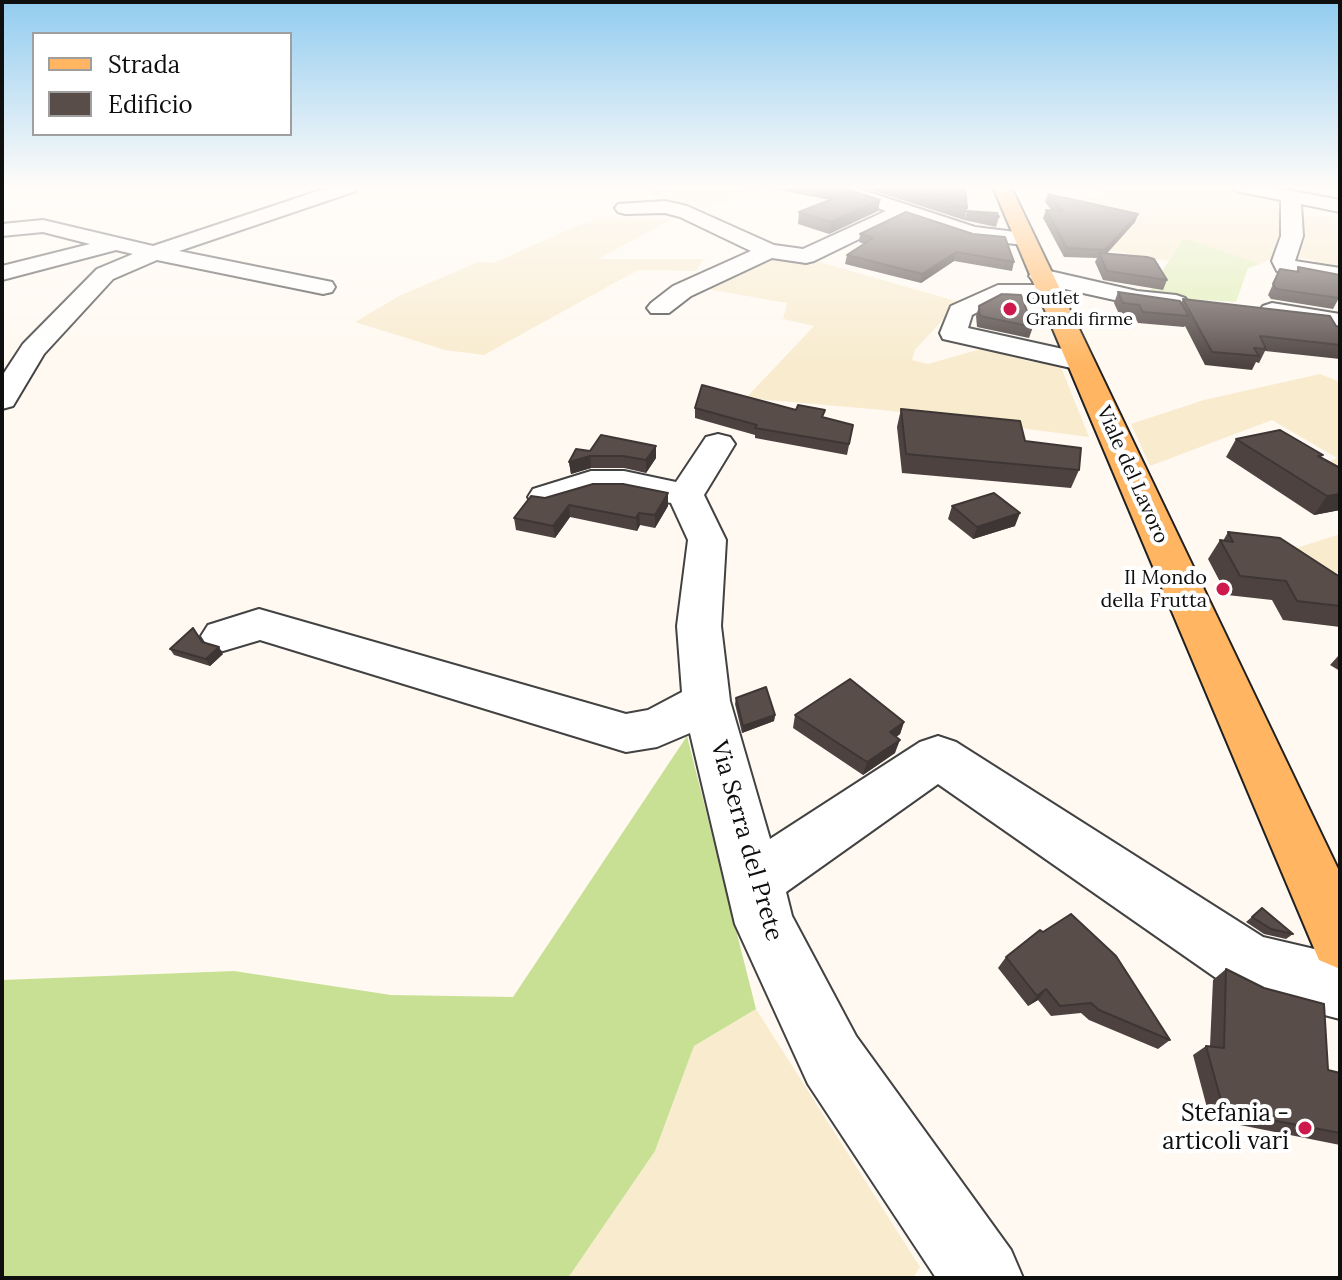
<!DOCTYPE html>
<style>
body{margin:0}
#map{position:relative;width:1342px;height:1280px;overflow:hidden;background:#fff9f1;font-family:Lora,serif}
canvas{display:block}
.frame{position:absolute;inset:0;border:4px solid #0f0f0f;pointer-events:none}
.legend{position:absolute;left:32px;top:32px;width:260px;height:104px;box-sizing:border-box;background:#fff;border:2px solid #9f9f9f;margin:0;padding:10px 14px;list-style:none;font-size:24px;color:#0f0f0f}
.legend li{display:flex;align-items:center;gap:16px;height:40px}
.legend b{width:40px;border:2px solid #9f9f9f}
</style>
<div id="map">
<canvas width="1342" height="1280"></canvas>
<div class="frame"></div>
<ul class="legend">
<li><b style="height:10px;background:#ffb561"></b>Strada</li>
<li><b style="height:22px;background:#594d4a"></b>Edificio</li>
</ul>
</div>
<script>
const context = document.querySelector('canvas').getContext('2d');
context.lineJoin = 'round';
function paint(path, color) {
  context.fillStyle = color;
  context.fill(path, 'evenodd');
}
function shape(rows) {
  const path = new Path2D();
  for (const r of rows) {
    path.moveTo(r[0], r[1]);
    for (let i = 2; i < r.length; i += 2) path.lineTo(r[i], r[i + 1]);
  }
  return path;
}
function trace(path, color, width, dash) {
  context.strokeStyle = color;
  context.lineWidth = width;
  context.lineCap = dash ? 'butt' : 'round';
  context.setLineDash(dash || []);
  context.stroke(path);
}
function drawText(font, color, halo, rows, align = 'center') {
  context.font = font + ' Lora,serif';
  context.lineWidth = 8;
  context.setLineDash([]);
  context.textBaseline = 'middle';
  context.strokeStyle = halo;
  context.fillStyle = color;
  for (const [text, x, y, turn = 0] of rows) {
    context.save();
    context.translate(x, y);
    context.rotate((+turn || 0) * Math.PI / 180);
    context.textAlign = isNaN(turn) ? turn : align;
    if (halo) context.strokeText(text, 0, 0);
    context.fillText(text, 0, 0);
    context.restore();
  }
}
paint(shape([
 [665,187,759,187,704,209,649,194],
 [1109,187,1233,187,1279,198,1287,205,1279,255,1260,264,1183,239,1168,261,1103,249,1079,203,1098,196],
 [1299,215,1340,219,1340,273,1318,270,1313,260,1289,257],
 [595,218,672,219,598,259,704,259,696,271,638,270,484,355,445,350,355,322,399,296,478,262,493,263],
 [763,255,813,260,959,302,915,350,912,360,928,364,995,345,1023,360,1061,367,1089,437,883,410,746,398,814,326,783,319,787,303,695,287],
 [1320,374,1340,382,1340,486,1312,469,1337,458,1272,420,1150,466,1131,424,1204,400],
 [1340,534,1340,597,1275,555],
 [756,1009,920,1267,913,1278,568,1278,655,1151,694,1046]
]), '#f8ebce');
paint(shape([
 [1183,238,1260,264,1248,268,1236,302,1147,296]
]), '#e0eeb7');
paint(shape([
 [687,736,756,1009,694,1046,655,1151,568,1278,2,1278,2,980,234,971,391,995,513,997]
]), '#c8e094');
const minor = shape([
 [330,187,358,187,356,191,179,251,332,282,335,287,332,292,323,294,157,260,113,279,44,354,13,406,2,409,2,376,23,344,97,269,133,254,116,250,2,280,2,266,90,244,43,232,2,236,2,224,43,220,153,246,330,187],
 [826,187,853,187,975,227,1024,233,1035,239,1024,245,972,239,904,217,814,261,806,263,772,258,691,296,669,313,651,313,647,308,651,303,673,286,751,251,680,217,665,213,625,214,618,212,615,208,618,204,665,201,687,206,774,245,803,249,886,211,828,191,826,187],
 [1234,187,1272,187,1340,200,1340,212,1301,204,1303,236,1295,261,1340,268,1340,282,1277,271,1272,261,1281,236,1281,200,1236,191,1234,187],
 [1041,269,1137,291,1176,295,1185,298,1189,303,1185,308,1176,311,1137,305,1056,287,1060,292,1057,297,1002,299,972,315,968,328,1090,355,1094,361,1090,367,1080,370,943,339,940,333,951,306,998,285,1047,285,1033,281,1029,276,1033,271,1041,269],
 [1272,303,1340,314,1340,339,1331,337,1324,326,1263,316,1259,311,1263,306,1272,303],
 [718,434,730,437,735,444,704,495,726,540,721,626,730,701,770,839,920,742,938,736,956,742,1263,937,1340,955,1340,1019,1251,996,1229,987,938,784,786,892,792,916,856,1036,1011,1250,1023,1278,936,1278,808,1084,735,924,690,733,657,747,626,752,260,640,223,651,208,647,201,636,208,625,259,609,626,714,648,710,682,692,677,626,688,540,671,503,624,493,594,493,546,508,533,505,528,497,533,489,591,471,624,471,676,482,706,437,718,434]
]);
const major = shape([
 [993,187,1011,187,1340,873,1340,969,1319,960,993,187]
]);
trace(minor, '#424242', 4);
trace(major, '#202020', 4);
paint(minor, '#fff');
paint(major, '#ffb561');
paint(shape([
 [764,187,841,187,880,200,878,211,829,234,798,224,799,212,830,200],
 [862,187,965,187,967,208,964,220],
 [1048,194,1138,214,1135,222,1106,254,1167,280,1163,290,1103,280,1095,262,1097,258,1064,257,1043,218,1046,210,1052,211,1045,202],
 [967,211,999,217,996,227,964,220],
 [860,234,1014,262,1012,271,954,261,921,283,845,264,847,255,864,244,859,242],
 [1298,267,1339,298,1333,309,1271,299,1268,295,1280,269,1296,272],
 [1118,292,1181,303,1183,299,1340,327,1340,359,1265,351,1259,363,1256,362,1252,370,1205,365,1185,326,1184,327,1138,323,1134,315,1119,314,1114,303],
 [979,306,1033,327,1029,338,977,327,976,316],
 [695,408,824,417,853,425,847,455,755,438,755,435,695,418],
 [901,409,1025,441,1079,470,1071,488,902,473,897,427],
 [1236,439,1321,458,1340,468,1340,510,1314,515,1226,457],
 [576,449,656,458,646,473,624,468,591,468,571,474,569,462],
 [668,493,668,506,655,528,640,525,637,531,570,517,555,538,516,530,514,518,545,498],
 [952,506,1015,526,973,539,948,519],
 [1228,532,1340,577,1340,627,1283,620,1272,600,1227,595,1208,559,1220,540,1223,541],
 [202,642,223,654,210,666,174,655,170,649],
 [1340,654,1340,671,1330,665],
 [736,698,775,715,774,721,742,733,735,704],
 [795,715,904,722,900,734,896,737,895,753,863,775,793,728],
 [1262,908,1293,934,1286,939,1264,934,1246,922],
 [1006,957,1170,1040,1158,1049,1089,1020,1081,1013,1051,1016,1038,1000,1028,1006,998,968],
 [1226,969,1328,1070,1340,1073,1340,1145,1210,1119,1193,1055,1206,1046,1210,1046,1213,980]
]), '#4d4240');
paint(shape([
 [880,200,878,211,829,234,831,222],
 [1138,214,1135,222,1102,259,1105,250],
 [956,252,954,261,921,283,922,274],
 [656,446,656,458,646,473,646,460],
 [590,456,591,468,571,474,569,462],
 [668,493,668,506,655,528,655,515],
 [1340,494,1340,510,1314,515,1327,496],
 [569,505,570,517,555,538,553,526],
 [639,513,640,525,637,531,636,518],
 [1020,513,1015,526,973,539,977,527],
 [219,647,223,654,210,666,206,659],
 [775,715,774,721,742,733,743,726],
 [904,722,900,734,886,745,890,732],
 [900,740,895,753,863,775,867,762],
 [1046,989,1038,1000,1028,1006,1037,996]
]), '#3e3634');
const building = shape([
 [822,187,841,187,880,200,831,222,799,212,850,192,822,187],
 [898,187,965,187,967,208,898,187],
 [1048,194,1138,214,1105,250,1067,248,1046,210,1062,211,1048,194],
 [967,211,997,213,999,217,967,211],
 [906,212,973,234,1005,237,1014,262,956,252,922,274,847,255,873,238,860,234,906,212],
 [1099,253,1147,257,1154,259,1167,280,1107,271,1099,253],
 [1298,267,1340,275,1339,298,1276,289,1273,284,1280,269,1299,272,1298,267],
 [1118,292,1180,301,1189,316,1143,312,1139,305,1123,303,1118,292],
 [1002,294,1021,295,1033,327,980,316,979,306,1002,294],
 [1183,299,1330,316,1336,326,1340,327,1340,345,1260,336,1266,349,1254,348,1259,356,1212,352,1183,299],
 [702,385,796,410,798,405,825,410,822,417,853,425,849,444,755,428,757,425,695,408,702,385],
 [901,409,1020,421,1025,441,1081,448,1079,470,906,454,901,409],
 [1280,430,1323,455,1318,456,1340,468,1340,494,1327,496,1236,439,1280,430],
 [601,435,656,446,646,460,623,456,590,456,569,462,576,449,590,451,601,435],
 [593,484,623,484,668,493,655,515,639,513,636,518,569,505,553,526,514,518,531,496,545,498,593,484],
 [994,493,1020,513,977,527,952,506,994,493],
 [1228,532,1280,538,1340,577,1340,606,1297,601,1286,581,1240,576,1220,540,1233,542,1228,532],
 [193,628,202,642,219,647,206,659,170,649,193,628],
 [850,679,904,722,890,732,900,740,867,762,795,715,850,679],
 [766,687,775,715,743,726,736,698,766,687],
 [1262,908,1293,934,1271,929,1252,917,1262,908],
 [1071,914,1116,956,1170,1040,1099,1010,1091,1003,1060,1006,1046,989,1037,996,1006,957,1040,930,1043,932,1071,914],
 [1226,969,1264,988,1324,1004,1328,1070,1340,1073,1340,1133,1224,1111,1206,1046,1224,1048,1226,969]
]);
paint(building, '#594d4a');
trace(building, '#3e3634', 2);
const sky = context.createLinearGradient(0, 0, 0, 366);
sky.addColorStop(0, '#92ccf0');
sky.addColorStop(0.51, '#fffcf9');
sky.addColorStop(1, '#fffcf900');
context.fillStyle = sky;
context.fillRect(0, 0, 1342, 366);
for (const [x, y, r, color] of [
 [1010,309,8,"#cd194b"],
 [1223,589,8,"#cd194b"],
 [1305,1128,8,"#cd194b"]
]) {
  const dot = new Path2D();
  dot.arc(x, y, r, 0, 2 * Math.PI);
  context.fillStyle = color;
  context.fill(dot);
  trace(dot, '#fff', 3);
}
drawText('18px', '#0f0f0f', '#fff', [
 ["Outlet",1026,299],
 ["Grandi firme",1026,320]
], 'left');
drawText('20px', '#0f0f0f', '#fff', [
 ["Viale del Lavoro",1132,475,66]
]);
drawText('20px', '#0f0f0f', '#fff', [
 ["Il Mondo",1207,578],
 ["della Frutta",1207,601]
], 'right');
drawText('24px', '#0f0f0f', '#fff', [
 ["Via Serra del Prete",746,841,74]
]);
drawText('24px', '#0f0f0f', '#fff', [
 ["Stefania -",1289,1114],
 ["articoli vari",1289,1142]
], 'right');
</script>
